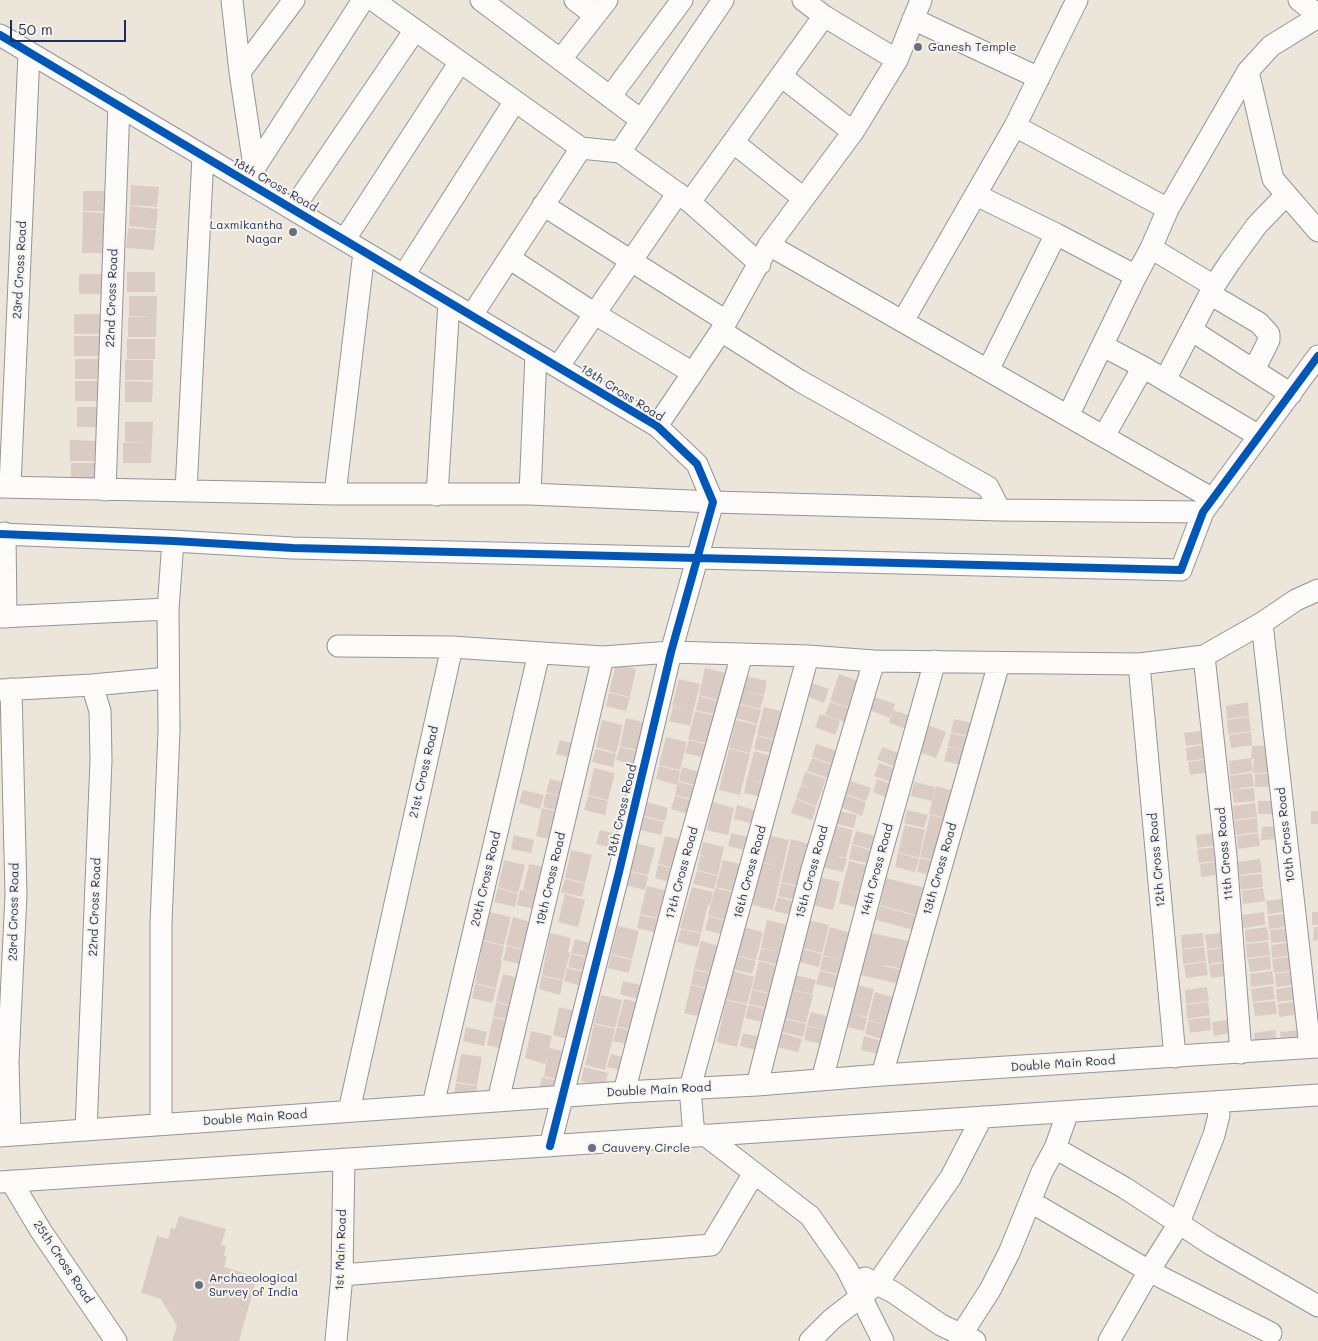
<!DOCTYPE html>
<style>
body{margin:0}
#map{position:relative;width:1318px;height:1341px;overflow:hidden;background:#ece5da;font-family:Mali,sans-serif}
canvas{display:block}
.scale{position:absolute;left:10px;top:20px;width:116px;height:22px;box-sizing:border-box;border:2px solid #1b2f5e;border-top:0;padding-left:6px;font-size:15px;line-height:18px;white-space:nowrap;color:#1b2f5e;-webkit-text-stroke:4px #f7f3e8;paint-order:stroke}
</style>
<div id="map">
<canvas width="1318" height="1341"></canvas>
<div class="scale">50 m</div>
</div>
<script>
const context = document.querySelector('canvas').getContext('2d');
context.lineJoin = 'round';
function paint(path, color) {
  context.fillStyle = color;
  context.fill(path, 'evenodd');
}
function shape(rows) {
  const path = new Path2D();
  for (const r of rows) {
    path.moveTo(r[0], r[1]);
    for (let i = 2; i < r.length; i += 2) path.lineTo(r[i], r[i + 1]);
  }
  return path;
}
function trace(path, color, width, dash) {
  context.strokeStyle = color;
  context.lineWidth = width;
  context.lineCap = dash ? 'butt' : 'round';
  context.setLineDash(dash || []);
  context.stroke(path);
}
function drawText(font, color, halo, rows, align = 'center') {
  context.font = font + ' Mali,sans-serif';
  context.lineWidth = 4;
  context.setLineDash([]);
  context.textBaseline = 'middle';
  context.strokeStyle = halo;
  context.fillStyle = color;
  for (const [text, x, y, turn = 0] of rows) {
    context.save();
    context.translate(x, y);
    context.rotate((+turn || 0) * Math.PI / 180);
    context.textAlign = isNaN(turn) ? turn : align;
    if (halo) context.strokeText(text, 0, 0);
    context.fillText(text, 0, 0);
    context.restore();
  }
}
paint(shape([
 [131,185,159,187,157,207,130,205],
 [83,191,111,191,111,211,83,211],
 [130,206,158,209,156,229,129,226],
 [83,212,111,213,110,253,82,253],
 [128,228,156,230,154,250,126,248],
 [127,272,155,272,155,292,127,292],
 [79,274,107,274,107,294,79,294],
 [129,296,157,296,156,337,128,337,128,317,152,317,129,316],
 [74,314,102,314,102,334,74,334],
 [74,336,102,336,102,356,74,356],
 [127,339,155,339,155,359,127,359],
 [75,359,103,359,103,379,75,379],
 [125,360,153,360,153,380,125,380],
 [75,381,103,381,103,401,75,401],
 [125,381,153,382,152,402,125,402],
 [77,407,105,407,105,427,77,427],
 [125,422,153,422,151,463,123,463,123,443,148,443,125,442],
 [70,440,98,441,98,461,70,461],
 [71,463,99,463,99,483,71,483],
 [616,664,636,669,630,697,609,692],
 [705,668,726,673,720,701,699,695],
 [839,674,859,681,850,708,830,701],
 [746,676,767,681,764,695,743,690],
 [679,679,700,684,693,712,672,706],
 [809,682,829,689,824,703,804,695],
 [743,690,764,696,760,709,740,704],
 [609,693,630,698,626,711,606,706],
 [699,696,720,702,716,715,696,710],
 [874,697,895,704,890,718,870,710],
 [830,702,850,709,845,722,825,715],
 [1248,702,1249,716,1227,719,1226,706],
 [740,705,761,710,757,724,736,718],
 [673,707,693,712,690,726,669,721],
 [764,707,785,712,778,740,757,735],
 [893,710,914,717,909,730,889,723],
 [695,711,716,716,709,744,688,739],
 [820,714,840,721,835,735,815,727],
 [1249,717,1251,731,1228,734,1227,720],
 [626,718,647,723,640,751,620,746],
 [954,719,975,724,972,737,951,732],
 [602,720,623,725,616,753,596,747],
 [736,720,757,725,750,753,729,748],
 [925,724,946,732,936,758,916,751],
 [1207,730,1208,743,1186,746,1184,733],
 [1251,732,1252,745,1231,748,1229,735],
 [951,733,972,738,968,752,948,746],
 [757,736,778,741,775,754,754,749],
 [666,737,687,742,680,770,659,765],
 [560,740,580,745,577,759,556,754],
 [689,740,709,745,706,758,685,753],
 [816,744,837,751,832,764,812,757],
 [1208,744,1210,758,1187,761,1186,748],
 [1274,745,1276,772,1253,773,1254,759,1251,759,1252,746],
 [620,747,640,752,637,766,616,760],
 [883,747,903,755,897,768,877,759],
 [948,747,969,752,965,766,944,761],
 [596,749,616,754,613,767,592,762],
 [729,749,750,754,740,795,719,790],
 [754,751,775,757,768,784,747,779],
 [812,758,832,765,827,778,807,771],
 [1251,758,1253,771,1230,775,1229,761],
 [1210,759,1211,772,1190,775,1188,762],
 [879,763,899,770,894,783,874,776],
 [659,766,680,771,678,782,699,787,696,800,675,795,677,785,656,779],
 [682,767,703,773,700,786,679,781],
 [594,768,615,773,608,800,588,795],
 [805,772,826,779,816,806,796,798,801,786,810,788,801,785],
 [1252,773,1254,786,1231,790,1230,776],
 [1277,773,1277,787,1255,787,1255,774],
 [550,779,570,784,567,798,546,792],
 [747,779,768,785,764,798,744,793],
 [877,779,897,786,893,800,873,792],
 [851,781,871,788,866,801,846,794],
 [914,782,935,787,932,801,911,796],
 [936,786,957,792,950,819,929,814],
 [1254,788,1255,801,1234,803,1232,790],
 [523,790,544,795,540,809,519,803],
 [546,793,567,798,564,812,543,807],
 [846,795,866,802,862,816,842,808],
 [588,796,608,801,605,815,584,810],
 [675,796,696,801,692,815,671,809],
 [796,799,816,807,812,820,791,813],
 [1258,801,1279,801,1280,814,1258,814],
 [647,802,668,808,665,821,644,816],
 [713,802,734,808,728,835,707,830],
 [1255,803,1257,817,1234,820,1233,806],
 [737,805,758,811,755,824,734,819],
 [542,808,563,813,560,827,539,822],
 [836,810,857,815,854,828,833,823],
 [907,810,928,815,924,828,904,823],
 [1311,811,1318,811,1318,824,1311,824],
 [930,815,950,820,941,862,920,857],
 [644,817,664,822,661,835,640,830],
 [1257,818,1258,832,1236,835,1234,821],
 [539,822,560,828,556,841,536,836],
 [832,825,853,830,846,858,825,853,829,839,839,841,829,838],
 [905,825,925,830,919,858,898,852],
 [1284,826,1284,839,1261,840,1262,827],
 [600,830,621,835,617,849,596,844],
 [856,831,876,836,873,850,852,844],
 [1218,832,1220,845,1197,848,1196,835],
 [731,833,752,838,749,851,728,846],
 [1258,833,1260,846,1238,849,1237,836],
 [514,835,534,840,531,853,511,849],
 [768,835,789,840,773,910,752,905,762,863,777,866,762,862],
 [665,836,686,841,679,869,658,864],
 [791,839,812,845,802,887,781,882],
 [703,842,724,847,718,875,697,870,700,856,710,858,700,855],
 [634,843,655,848,648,875,627,870],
 [852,845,873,851,870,864,849,859],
 [1219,847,1221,860,1199,863,1197,849],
 [571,850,592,855,585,883,565,878],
 [826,853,847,859,843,872,822,867],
 [898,853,919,859,915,872,895,867],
 [920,858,941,863,937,877,917,872],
 [1260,859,1262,872,1239,875,1238,862],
 [504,860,525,865,518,893,498,887],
 [723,860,744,865,737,892,716,887],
 [849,861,869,866,863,894,842,889],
 [1221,861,1223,874,1201,877,1200,864],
 [529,864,549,868,539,910,517,905,520,890,539,895,523,890],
 [658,865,679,870,676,884,655,878],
 [627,871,648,876,645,890,624,885],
 [697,871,718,876,714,889,693,884],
 [1262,874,1263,887,1241,890,1239,876],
 [819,877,840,882,833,910,812,905],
 [886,878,929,889,922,917,880,905],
 [565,879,585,884,582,897,561,892],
 [781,883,802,888,799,901,778,896],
 [647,886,668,891,661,919,640,914],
 [692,887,713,892,710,905,708,905,701,933,680,928],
 [498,888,518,894,515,907,494,902],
 [715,888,736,893,729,921,708,915],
 [1263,888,1265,901,1243,904,1242,891],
 [842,889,863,895,859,908,839,903],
 [565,894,585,900,578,927,558,922],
 [778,897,798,903,795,916,774,911],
 [1288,898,1290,911,1268,914,1266,901],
 [880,906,922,918,918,931,876,920],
 [490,912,511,917,504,945,483,940],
 [1264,912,1265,925,1243,928,1242,915],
 [1312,912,1318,912,1318,925,1312,925],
 [1290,913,1292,926,1269,929,1268,916],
 [640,915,661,920,657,933,637,928],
 [709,916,729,922,726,935,705,930],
 [513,917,534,923,527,950,506,945],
 [767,920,788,925,785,939,775,937,785,940,779,965,758,960,761,949,779,952,761,948],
 [808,920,829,925,822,953,801,948],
 [618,926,639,931,632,959,611,954],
 [742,927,763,932,756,960,735,955],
 [830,927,851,933,844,961,823,955],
 [1267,927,1269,940,1246,943,1245,930],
 [1314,927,1318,927,1318,940,1313,941],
 [1291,928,1293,941,1271,943,1270,930],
 [681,929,701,934,698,947,677,942],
 [1228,932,1229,946,1207,949,1205,935],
 [550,933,571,938,568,952,570,953,563,980,542,975],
 [871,933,913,942,906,970,885,965,884,966,906,971,903,985,861,975],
 [1203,933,1204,946,1182,949,1181,935],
 [575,939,595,945,592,958,571,953],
 [483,941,504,946,501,960,502,961,496,988,475,983],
 [701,941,722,947,715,974,694,969],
 [1268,942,1270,955,1247,958,1246,944],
 [1293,942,1295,955,1272,958,1271,945],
 [507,946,527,951,524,965,503,960],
 [1204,947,1206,961,1183,964,1182,950],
 [1229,947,1231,960,1208,964,1207,950],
 [802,949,822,954,819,967,798,962],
 [571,954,592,959,589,972,568,967],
 [611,955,632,960,629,973,608,968],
 [735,956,756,961,752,974,732,969],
 [823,956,844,961,841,975,820,970],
 [1270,956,1271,969,1250,972,1248,959],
 [1295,956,1296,970,1274,973,1272,959],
 [759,961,780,967,773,994,752,989],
 [1206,962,1208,975,1186,978,1184,965],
 [1231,962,1232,975,1211,978,1209,965],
 [567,968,588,973,585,987,564,981],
 [694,970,715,975,711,989,691,984],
 [733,971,754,977,747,1004,726,999],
 [820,971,840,976,837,989,816,984],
 [1272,971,1274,984,1251,987,1250,974],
 [1296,971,1298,984,1276,987,1275,974],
 [503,974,523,979,517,1007,496,1001],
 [795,975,816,980,812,994,791,989],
 [542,976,563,981,560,995,539,989],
 [623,981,644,986,640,1000,620,994],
 [475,984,496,989,492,1003,472,998],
 [853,984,874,989,867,1017,847,1012],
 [691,985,712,990,705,1018,684,1013],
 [1273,986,1275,999,1253,1002,1251,989],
 [1298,986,1300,999,1277,1002,1276,989],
 [1207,987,1209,1001,1186,1004,1185,990],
 [752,990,773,995,770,1009,749,1004],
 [792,990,813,995,806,1023,785,1018],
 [875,992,896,998,889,1026,868,1020],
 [601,995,622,1000,615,1028,594,1023],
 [624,999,645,1004,638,1032,617,1026],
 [726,1000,747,1005,737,1047,717,1042],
 [1275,1001,1277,1014,1255,1016,1253,1003],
 [1300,1001,1301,1014,1279,1017,1278,1004],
 [496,1002,517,1008,513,1021,493,1016],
 [1208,1002,1210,1015,1187,1019,1186,1005],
 [749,1005,769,1010,766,1023,745,1018],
 [559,1007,580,1012,574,1041,553,1035],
 [811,1012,831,1017,828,1031,807,1025],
 [847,1012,867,1018,864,1031,843,1026],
 [493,1017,514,1023,507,1050,487,1045],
 [1210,1017,1211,1030,1190,1033,1188,1020],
 [785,1019,806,1024,803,1037,782,1032],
 [1235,1019,1236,1032,1214,1036,1212,1022],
 [868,1021,889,1026,885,1040,865,1034],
 [594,1024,615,1029,605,1070,585,1065],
 [807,1026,828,1031,825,1045,804,1040],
 [466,1027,487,1032,484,1046,463,1041],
 [617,1027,638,1033,634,1046,613,1041],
 [1275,1030,1277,1043,1255,1046,1254,1033],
 [1301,1030,1303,1043,1282,1046,1280,1032],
 [531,1031,552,1036,549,1048,571,1053,564,1081,544,1076,548,1054,545,1064,525,1058],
 [743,1033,764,1038,761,1051,740,1046],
 [781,1033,802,1039,798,1052,778,1047],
 [864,1036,885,1042,882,1055,861,1050],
 [461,1054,482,1057,477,1085,456,1082],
 [611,1054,631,1059,628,1072,607,1067],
 [584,1067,608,1073,605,1087,581,1081],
 [542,1077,563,1082,559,1095,539,1090],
 [456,1083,477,1086,475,1100,454,1096],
 [179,1216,226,1229,221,1245,226,1246,224,1256,227,1256,224,1267,257,1277,239,1341,172,1341,177,1326,161,1299,141,1293,157,1236,168,1239,171,1228,175,1229]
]), '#daccc5');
const minor = shape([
 [232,0,240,72,255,173],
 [373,0,581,148,620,152,690,202,760,264],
 [481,0,641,120],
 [575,0,595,15],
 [803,0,824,16,897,60],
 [1299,0,1318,15],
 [913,19,1039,78],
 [0,35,657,426,697,464,713,502,671,652,619,872,550,1146],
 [561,59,607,0],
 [1248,71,1273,179,1318,231],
 [240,72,294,0],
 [781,76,853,132],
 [610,97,682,0],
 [1015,126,1168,209],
 [733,142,803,198],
 [620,152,723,0],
 [255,167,363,0],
 [976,195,1056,234,1136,276],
 [690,202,824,16],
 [543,205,726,321],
 [293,209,415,30],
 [345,239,460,62],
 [769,245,1213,499],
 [1151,248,1214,286],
 [509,258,595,314,693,373],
 [404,275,515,101],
 [1210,294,1259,323,1269,334,1269,340,1254,370],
 [472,315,581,148],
 [903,321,1015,126,1077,0],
 [1191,330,1291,394],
 [721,331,800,381,988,487,1000,510],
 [1103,346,1143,367,1259,436],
 [558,367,678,193],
 [988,370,1056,234],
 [1165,380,1214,286,1230,262,1257,225,1286,195],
 [1068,416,1136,276,1151,248,1168,209,1248,71,1271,46,1318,17],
 [657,426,721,331,769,245,853,132,897,60,921,0],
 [1104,436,1143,367],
 [0,487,335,494,530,494,713,502,1000,510,1203,512],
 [10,487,29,53],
 [105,490,119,105],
 [186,491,203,156],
 [335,494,364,252],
 [530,494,536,354],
 [437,495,449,302],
 [5,533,6,617],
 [0,534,173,541,293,548,1181,570,1203,512,1318,356],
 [0,617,168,609],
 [1262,623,1310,1047],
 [338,646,452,647],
 [1204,656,1226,856,1241,1053],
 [1139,664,1175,1057],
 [0,690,92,685,168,678],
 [882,1075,999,663],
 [822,1080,876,872,935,661],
 [757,1085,812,869,874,661],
 [624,1092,681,874,742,654],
 [498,1101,603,657],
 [433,1105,539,653],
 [349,1111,452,647,603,657,671,652,808,656,874,661,1139,664,1204,656,1262,623,1296,600,1318,590],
 [161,1124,161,923,169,731,168,609,173,541],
 [86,1130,101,760,100,711,92,685],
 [10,1135,8,1062,16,895,11,689],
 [705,1135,810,1216,847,1269,883,1341],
 [0,1136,624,1092,757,1085,882,1075,1318,1047],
 [694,1136,690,1088,808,656],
 [1055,1148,1125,1188,1212,1245,1318,1306],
 [11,1181,41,1231,116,1341],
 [0,1182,1318,1095],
 [1031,1202,1149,1271,1271,1333],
 [342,1275,711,1245,754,1173],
 [865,1278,893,1292,941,1325,975,1341],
 [961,1335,990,1290,1009,1253,1042,1172,1055,1148,1068,1112],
 [336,1341,342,1275,344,1159],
 [810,1341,832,1319,877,1284,951,1177,982,1117],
 [1109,1341,1149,1271,1178,1225,1214,1135,1219,1115,1216,1102]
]);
trace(minor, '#959496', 23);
trace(minor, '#fcfbf9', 21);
trace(shape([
 [0,35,657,426,697,464,713,502,671,652,619,872,550,1146],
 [0,534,173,541,293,548,1181,570,1203,512,1318,356]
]), '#0057b8', 8);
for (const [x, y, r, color] of [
 [918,47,5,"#646f89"],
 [293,232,5,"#646f89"],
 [592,1148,5,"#646f89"],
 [199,1285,5,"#646f89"]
]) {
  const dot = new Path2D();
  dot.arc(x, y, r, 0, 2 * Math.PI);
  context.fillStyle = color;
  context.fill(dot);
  trace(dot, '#f7f3e8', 2);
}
drawText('12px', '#1b2f5e', '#f7f3e8', [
 ["Ganesh Temple",928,47],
 ["Laxmikantha",283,225,"right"],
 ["Nagar",283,239,"right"],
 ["Cauvery Circle",602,1148],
 ["Archaeological",209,1278],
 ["Survey of India",209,1292]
], 'left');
drawText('12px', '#1b2f5e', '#f7f3e8', [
 ["18th Cross Road",275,185,30],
 ["23rd Cross Road",20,270,-87],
 ["22nd Cross Road",112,298,-88],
 ["18th Cross Road",622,393,32],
 ["21st Cross Road",424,772,-77],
 ["18th Cross Road",622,811,-77],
 ["10th Cross Road",1286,835,-96],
 ["11th Cross Road",1225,854,-95],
 ["12th Cross Road",1157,860,-95],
 ["13th Cross Road",940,869,-74],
 ["14th Cross Road",877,870,-75],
 ["16th Cross Road",750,872,-75],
 ["15th Cross Road",812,872,-75],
 ["17th Cross Road",682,873,-75],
 ["20th Cross Road",486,879,-77],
 ["19th Cross Road",551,879,-77],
 ["22nd Cross Road",95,907,-88],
 ["23rd Cross Road",14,912,-89],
 ["Double Main Road",1063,1064,-4],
 ["Double Main Road",659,1090,-3],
 ["Double Main Road",255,1118,-4],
 ["1st Main Road",341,1250,-88],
 ["25th Cross Road",63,1262,56]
]);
</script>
